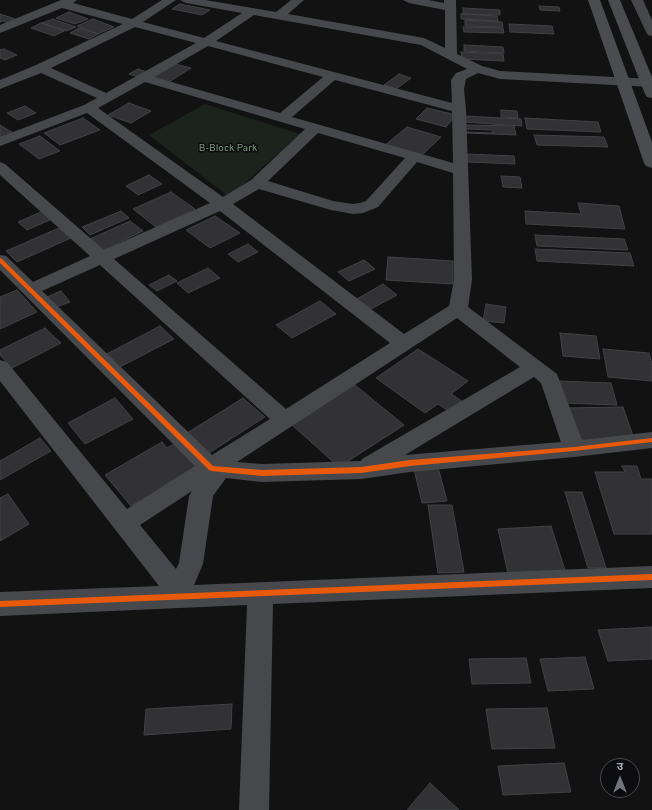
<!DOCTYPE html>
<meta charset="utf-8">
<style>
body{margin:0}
#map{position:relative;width:652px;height:810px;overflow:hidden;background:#121212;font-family:Overpass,"Noto Sans Devanagari",sans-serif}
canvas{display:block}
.north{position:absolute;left:600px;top:758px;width:40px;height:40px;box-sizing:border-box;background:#0c0c0e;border:1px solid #494b50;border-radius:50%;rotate:0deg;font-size:11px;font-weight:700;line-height:16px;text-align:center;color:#a4a9b2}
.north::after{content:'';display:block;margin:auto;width:14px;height:18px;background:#71747a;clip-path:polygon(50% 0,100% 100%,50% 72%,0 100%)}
</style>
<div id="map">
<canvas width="652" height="810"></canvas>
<div class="north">उ</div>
</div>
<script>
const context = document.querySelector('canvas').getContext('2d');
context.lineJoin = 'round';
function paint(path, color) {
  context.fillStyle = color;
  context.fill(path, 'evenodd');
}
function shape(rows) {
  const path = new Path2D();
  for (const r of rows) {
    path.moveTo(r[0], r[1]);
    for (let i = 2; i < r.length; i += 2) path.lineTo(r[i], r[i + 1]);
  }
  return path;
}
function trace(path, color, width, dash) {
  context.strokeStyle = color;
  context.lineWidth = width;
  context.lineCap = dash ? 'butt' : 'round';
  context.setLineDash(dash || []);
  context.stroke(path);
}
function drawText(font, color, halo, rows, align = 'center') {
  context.font = font + ' Overpass,sans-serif';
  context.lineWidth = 3;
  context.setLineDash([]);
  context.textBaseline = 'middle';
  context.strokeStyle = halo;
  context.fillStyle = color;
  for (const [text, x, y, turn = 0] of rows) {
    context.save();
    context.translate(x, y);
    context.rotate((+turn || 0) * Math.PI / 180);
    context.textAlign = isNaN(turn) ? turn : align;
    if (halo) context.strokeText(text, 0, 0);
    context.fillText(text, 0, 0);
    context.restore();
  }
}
paint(shape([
 [205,104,300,134,229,197,149,135]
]), '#1c221c');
const building = shape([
 [180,4,210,10,202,15,172,9,180,4],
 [539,6,559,7,560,11,540,10,539,6],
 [463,8,500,10,500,15,463,14,463,8],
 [69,12,88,19,75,24,56,18,69,12],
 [0,14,15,19,8,23,3,21,0,22,0,14],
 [461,14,497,16,498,21,461,19,461,14],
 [53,19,76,27,66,31,42,23,53,19],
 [93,19,114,27,98,34,77,26,93,19],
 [465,20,502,22,503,27,465,26,465,20],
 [41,23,64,31,54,36,31,28,41,23],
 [509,24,552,26,554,34,510,32,509,24],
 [463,27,503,28,504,33,464,32,463,27],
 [79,28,98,34,89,39,70,33,79,28],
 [464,45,503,47,504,53,464,51,464,45],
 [4,49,17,55,5,60,0,58,0,50,4,49],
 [461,52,503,54,504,61,462,59,461,52],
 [175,64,191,68,169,82,153,77,175,64],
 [138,69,151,73,143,78,129,74,138,69],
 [399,74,411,78,396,89,384,85,399,74],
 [129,103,151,111,131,123,108,115,129,103],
 [25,106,36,113,18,120,7,113,25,106],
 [427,108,456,115,446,127,416,119,427,108],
 [501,110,517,111,518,118,501,117,501,110],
 [464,116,521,119,522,126,464,122,464,116],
 [83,118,100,130,60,145,44,133,83,118],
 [525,118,598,122,601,132,527,129,525,118],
 [0,125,15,134,0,140,0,125],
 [465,125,514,126,516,135,466,133,466,132,493,133,492,130,466,129,465,125],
 [407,127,441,137,420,157,384,146,407,127],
 [534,135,604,137,608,147,537,145,534,135],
 [40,136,60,151,39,159,19,144,40,136],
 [467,154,514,156,515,164,467,162,467,154],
 [149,175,162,184,138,195,126,186,149,175],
 [501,176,520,177,522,188,503,187,501,176],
 [171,192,195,209,156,227,133,209,171,192],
 [578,203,619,206,625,229,526,224,525,211,581,214,578,203],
 [43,211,52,219,27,230,18,222,43,211],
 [121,211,129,218,90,235,82,227,121,211],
 [215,216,240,233,210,248,186,230,215,216],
 [130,221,143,231,104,250,90,239,130,221],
 [59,228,71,238,17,262,6,251,59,228],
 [535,235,624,239,628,250,537,246,535,235],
 [248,244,258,252,238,262,228,254,248,244],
 [535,249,630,253,634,266,537,261,535,249],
 [388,257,453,261,453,284,386,280,388,257],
 [364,260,375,269,349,281,338,272,364,260],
 [208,268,220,278,188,293,177,283,208,268],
 [169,275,177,281,157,291,149,285,169,275],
 [383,284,397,295,371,309,357,299,383,284],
 [17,290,37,312,0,329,0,297,17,290],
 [61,291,70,302,56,307,47,297,61,291],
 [320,301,336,314,292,338,276,325,320,301],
 [486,304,506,307,504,323,483,321,486,304],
 [160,326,174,339,116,369,103,356,160,326],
 [45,328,61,343,12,368,0,355,0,350,45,328],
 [560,333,596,336,600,359,563,356,560,333],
 [418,349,468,381,451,394,463,402,450,412,438,404,425,413,376,378,418,349],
 [603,349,649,353,652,364,652,381,608,377,603,349],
 [558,381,611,383,617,405,563,403,558,381],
 [355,385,404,425,339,467,291,424,355,385],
 [115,398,133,419,85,444,68,423,115,398],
 [243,398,265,417,209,453,187,433,243,398],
 [623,407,634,439,573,440,564,408,623,407],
 [40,438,51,451,0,480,0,461,40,438],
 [162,442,167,448,177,442,199,466,131,506,105,475,162,442],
 [622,466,637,466,641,479,652,479,652,534,614,534,595,472,625,472,622,466],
 [438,467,447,501,422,503,414,469,438,467],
 [565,492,582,492,606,568,588,568,565,492],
 [8,494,29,524,0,541,0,498,8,494],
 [428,505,452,505,464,572,438,573,428,505],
 [551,526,565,570,508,573,498,529,551,526],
 [652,627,652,659,608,661,598,630,652,627],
 [585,657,594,689,548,691,540,659,585,657],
 [526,658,531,683,472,684,469,659,526,658],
 [232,704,231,729,144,735,146,709,232,704],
 [547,708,555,748,492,749,486,709,547,708],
 [564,763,571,792,503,795,498,766,564,763],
 [430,783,459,810,407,810,430,783]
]);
paint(building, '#323234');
trace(building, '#414245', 1);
paint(shape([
 [61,0,77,0,73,3,132,19,162,0,176,0,143,22,204,38,242,13,186,3,180,0,205,0,276,12,291,0,304,0,288,14,424,38,445,48,445,10,409,3,403,0,428,0,444,3,444,0,456,0,457,54,482,66,500,71,652,79,652,87,500,79,478,73,466,79,464,89,466,109,472,280,468,307,557,374,582,440,652,432,652,448,574,457,410,472,361,479,262,482,226,478,213,496,203,564,194,585,652,566,652,588,273,604,269,810,239,810,247,605,0,616,0,592,159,586,0,381,0,360,7,362,127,509,195,466,0,270,0,255,6,256,33,282,90,256,0,175,0,162,5,164,104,250,210,203,87,113,0,146,0,137,84,105,97,98,41,73,0,89,0,80,36,65,123,24,62,8,0,33,0,25,61,0],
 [254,15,421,45,467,69,456,73,451,80,452,103,216,41,254,15],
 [135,27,196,43,106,93,51,68,135,27],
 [208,46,323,77,280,113,154,77,208,46],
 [335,80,452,111,453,163,292,117,335,80],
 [145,82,305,129,251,180,223,197,98,108,145,82],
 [318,133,405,158,366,201,360,203,353,204,333,201,268,181,318,133],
 [417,162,453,173,454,280,449,306,404,334,233,204,259,189,331,210,353,214,363,213,378,207,417,162],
 [220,211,390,343,286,409,114,259,220,211],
 [100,265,270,419,212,455,42,291,100,265],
 [457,318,520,367,362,459,361,461,262,464,237,462,457,318],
 [534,377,541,383,561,442,405,455,534,377],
 [192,491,189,496,179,563,176,569,140,525,192,491],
 [631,0,643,0,652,20,652,36,648,35,646,32,631,0]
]), '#46484b');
paint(shape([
 [588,0,600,0,652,142,652,168,646,166,644,163,588,0],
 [608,0,620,0,652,77,652,98,647,97,645,94,608,0]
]), '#4a4c4f');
paint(shape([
 [0,258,2,259,213,466,262,470,361,467,410,460,574,447,652,438,652,442,574,451,410,466,361,473,262,476,211,471,209,470,0,263,0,258],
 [652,574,652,580,0,607,0,601,652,574]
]), '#e8590c');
drawText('10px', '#7d9b7d', '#0c0c0e', [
 ["B-Block Park",228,149]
]);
</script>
